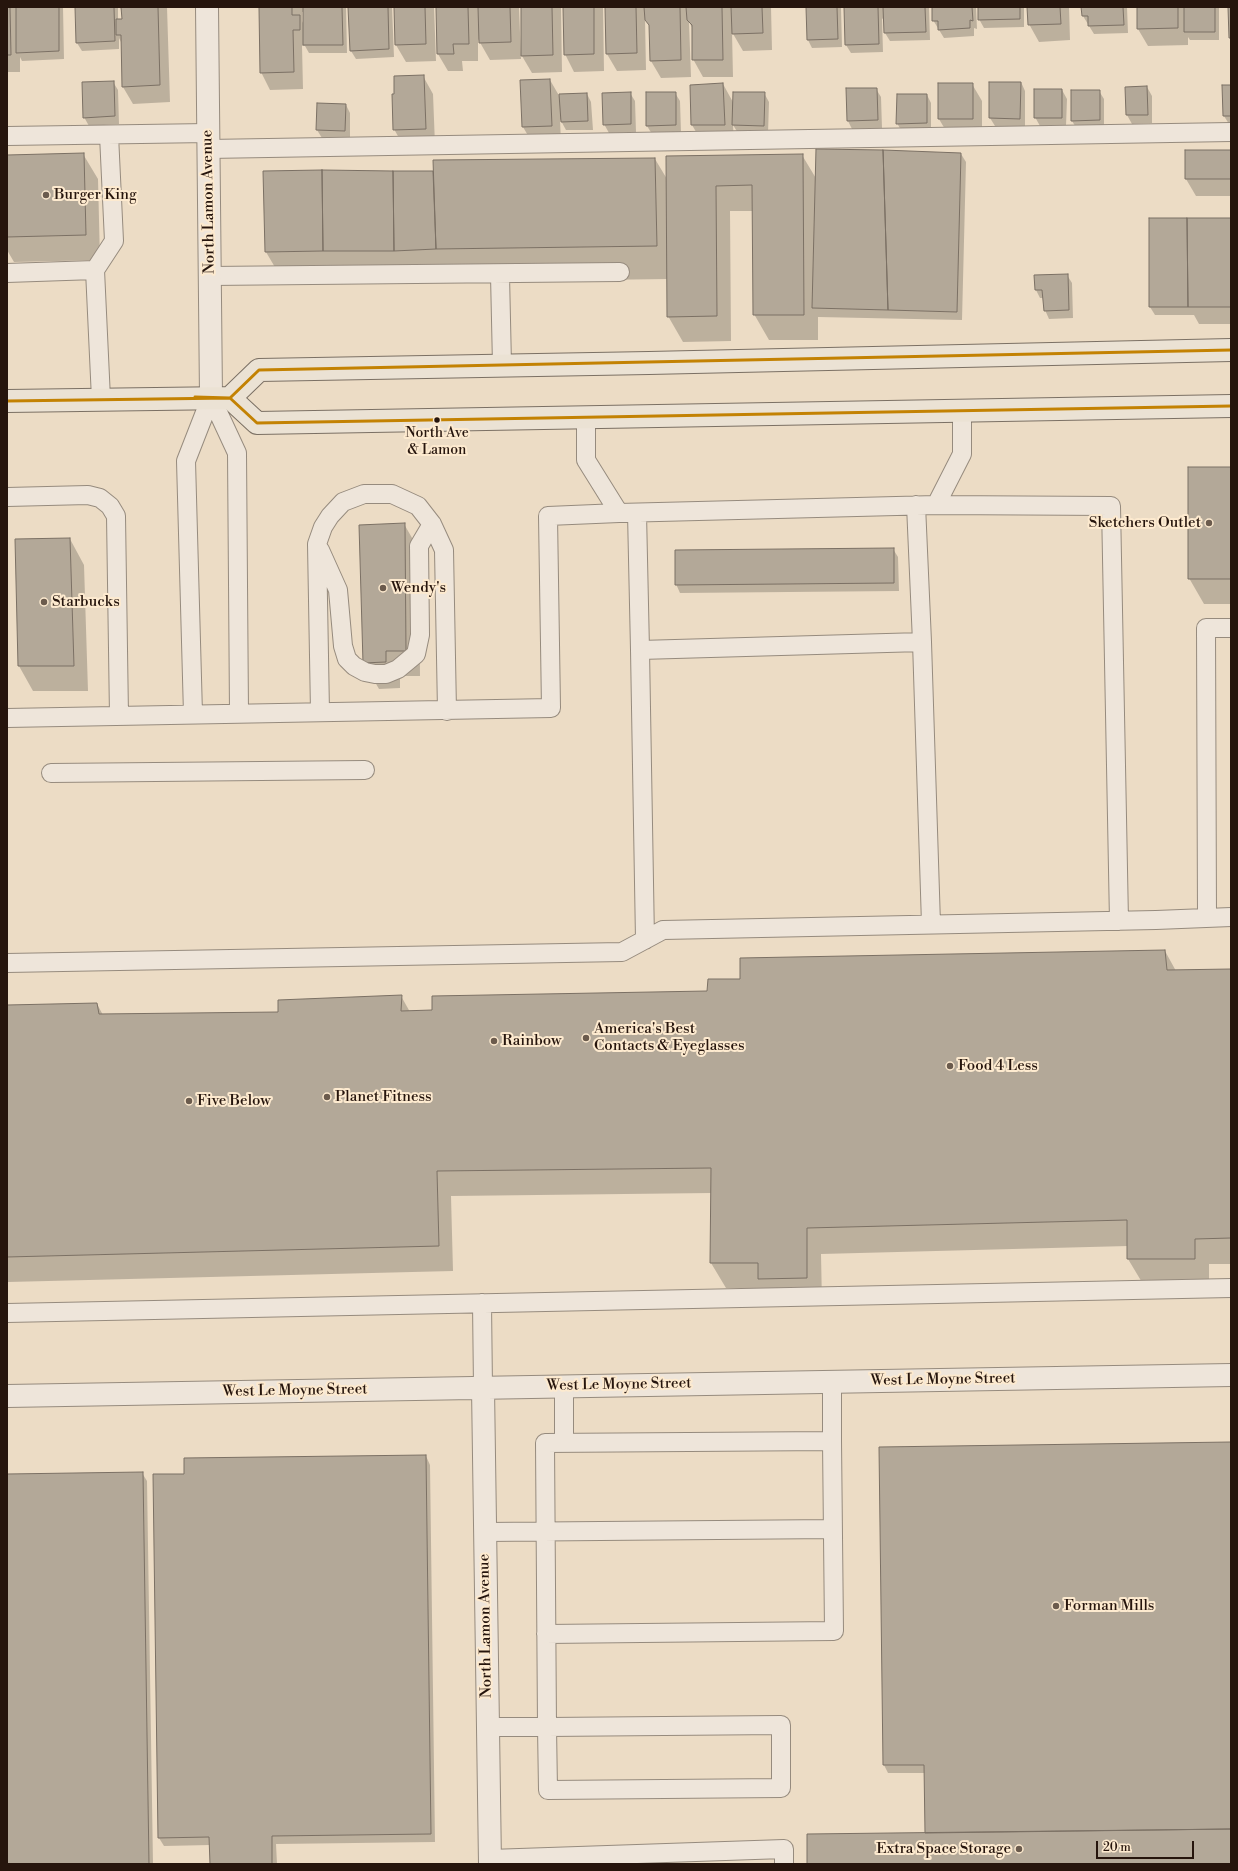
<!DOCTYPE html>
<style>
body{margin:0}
#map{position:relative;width:1238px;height:1871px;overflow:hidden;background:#ecdcc5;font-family:"Libre Bodoni",serif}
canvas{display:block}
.frame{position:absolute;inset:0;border:8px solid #26150d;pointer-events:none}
.scale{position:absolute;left:1096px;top:1841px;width:98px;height:18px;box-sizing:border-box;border:2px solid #26150d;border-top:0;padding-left:5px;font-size:12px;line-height:14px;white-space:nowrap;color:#26150d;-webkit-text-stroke:3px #fdeacf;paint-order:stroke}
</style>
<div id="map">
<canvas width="1238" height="1871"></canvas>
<div class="frame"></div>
<div class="scale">20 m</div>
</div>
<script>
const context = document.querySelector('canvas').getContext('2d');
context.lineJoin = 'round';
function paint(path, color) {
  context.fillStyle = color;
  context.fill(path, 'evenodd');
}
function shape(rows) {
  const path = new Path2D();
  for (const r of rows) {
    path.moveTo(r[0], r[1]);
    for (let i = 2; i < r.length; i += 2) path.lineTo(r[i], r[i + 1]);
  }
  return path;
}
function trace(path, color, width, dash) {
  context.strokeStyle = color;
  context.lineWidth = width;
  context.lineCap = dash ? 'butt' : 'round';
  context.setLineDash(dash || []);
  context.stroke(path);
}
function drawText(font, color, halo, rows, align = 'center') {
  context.font = font + ' "Libre Bodoni",serif';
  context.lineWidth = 4;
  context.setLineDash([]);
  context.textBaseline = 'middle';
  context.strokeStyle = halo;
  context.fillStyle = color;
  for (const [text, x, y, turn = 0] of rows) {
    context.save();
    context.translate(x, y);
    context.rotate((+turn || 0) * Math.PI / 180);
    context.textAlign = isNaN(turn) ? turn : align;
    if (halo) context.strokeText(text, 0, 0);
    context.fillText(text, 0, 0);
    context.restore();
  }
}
paint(shape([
 [7,7,63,7,64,59,22,61,20,57,20,72,7,72],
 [76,7,118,7,118,20,123,20,122,12,120,7,167,7,170,102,133,104,123,87,122,44,119,38,119,49,82,51,77,43],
 [260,7,346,7,347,53,309,53,305,46,302,46,303,89,270,90,261,72],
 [302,12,304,12,304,25,302,21],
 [349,7,392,7,394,57,356,59,351,51],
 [395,7,434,7,436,61,406,62,396,45],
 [437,7,519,7,521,59,490,60,478,39,478,61,462,61,463,71,448,71,438,54],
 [522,7,561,7,562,72,532,73,522,56],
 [564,7,603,7,604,71,574,72,565,54],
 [606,7,771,7,772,50,743,51,732,32,733,77,703,77,693,59,693,29,689,22,691,77,661,78,651,61,650,26,645,19,646,70,617,71,607,54],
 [807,7,841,7,842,47,812,48,808,40],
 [845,7,929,7,930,40,890,41,885,33,885,23,882,18,883,52,851,53,846,45],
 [933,7,976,7,977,29,974,28,974,36,944,38,933,20],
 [979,7,1024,7,1024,27,984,28,979,19],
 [1028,7,1069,7,1070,40,1039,42,1029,24],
 [1082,7,1127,7,1128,33,1094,34,1083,16],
 [1138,7,1219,7,1219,40,1190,40,1188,37,1188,45,1148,46,1138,29],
 [423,76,433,94,435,145,404,147,394,129],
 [550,80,561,99,587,94,591,102,593,130,566,130,560,119,561,143,533,144,523,127],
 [113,82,118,90,119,124,89,126,84,117],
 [1021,82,1025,91,1025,127,995,126,990,118],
 [723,84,734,104,764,93,769,102,768,134,738,133,733,125,734,142,702,142,692,125],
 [972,84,982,101,982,136,949,136,939,119],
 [1231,86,1231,124,1229,124,1224,116],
 [1147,87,1152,96,1152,123,1132,124,1127,115,1126,88],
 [876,89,881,97,882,128,852,129,848,121],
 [1062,90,1067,99,1066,126,1040,126,1035,117],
 [1099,91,1104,99,1104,128,1077,129,1072,121],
 [630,93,635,101,636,132,609,133,604,124],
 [675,93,680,101,681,133,652,134,647,126],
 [927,95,931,103,931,131,902,132,897,123],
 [346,105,350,113,350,139,322,138,317,130],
 [1231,151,1231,196,1196,196,1186,179],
 [83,154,98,179,100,260,14,262,7,250,7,156],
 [961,154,966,162,962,320,818,317,818,340,769,340,754,314,753,211,730,211,731,341,683,342,668,316,668,279,456,282,276,269,266,252,393,172,434,172,655,159,667,179,802,155,817,180],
 [1231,219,1231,324,1199,324,1194,315,1155,315,1150,307],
 [1067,275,1072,283,1073,318,1049,319,1045,310,1044,298,1040,298,1036,290,1035,276],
 [1231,468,1231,604,1204,604,1189,578],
 [404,524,419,550,420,676,400,676,400,688,379,689,364,663],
 [70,539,84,565,88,691,33,691,19,666],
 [893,549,898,557,899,591,680,593,676,584],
 [1165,951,1176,971,1231,970,1231,1264,1209,1264,1209,1284,1143,1284,1128,1259,1128,1246,821,1254,822,1303,774,1304,765,1288,726,1288,711,1263,712,1193,451,1196,453,1271,8,1282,7,1325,7,1006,97,1004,103,1015,279,1013,401,996,410,1012,708,992,741,980],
 [1231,1443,1231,1864,808,1864,926,1834,925,1773,888,1773,884,1765],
 [426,1456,430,1465,435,1842,276,1844,277,1864,211,1864,210,1845,164,1846,159,1838,185,1475],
 [142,1473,147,1481,153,1864,7,1864,7,1475]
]), '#0003');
const building = shape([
 [7,7,10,7,11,55,7,55,7,7],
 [16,7,59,7,59,51,16,53,16,7],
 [75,7,114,7,115,41,76,43,75,7],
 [121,7,158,7,160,85,122,87,121,35,116,35,116,19,122,19,121,7],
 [259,7,292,7,292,15,300,15,300,30,293,30,294,72,260,73,259,7],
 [303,7,342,7,343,45,303,45,303,7],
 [348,7,388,7,389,49,350,51,348,7],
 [394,7,425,7,426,44,395,45,394,7],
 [436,7,468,7,469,44,453,44,454,54,437,54,436,7],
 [478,7,510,7,511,42,479,43,478,7],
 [521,7,552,7,553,55,521,56,521,7],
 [563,7,594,7,594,54,564,55,563,7],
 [605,7,636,7,637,53,606,54,605,7],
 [644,7,680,7,681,60,650,61,649,25,645,20,644,7],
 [686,7,722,7,723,60,692,60,692,25,687,20,686,7],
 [731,7,762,7,763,33,732,34,731,7],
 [806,7,837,7,838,39,807,40,806,7],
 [844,7,878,7,879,44,845,45,844,7],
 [883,7,925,7,926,32,884,33,883,7],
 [932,7,972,7,973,21,970,20,970,28,938,30,938,21,932,21,932,7],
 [978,7,1020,7,1020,19,978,20,978,7],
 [1027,7,1060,7,1061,24,1028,25,1027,7],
 [1081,7,1123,7,1124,25,1088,26,1088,16,1082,16,1081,7],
 [1137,7,1178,7,1178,28,1137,29,1137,7],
 [1184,7,1215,7,1215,32,1184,32,1184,7],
 [1228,7,1231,7,1231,38,1229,38,1228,7],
 [424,75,426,129,393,130,392,94,394,94,394,76,424,75],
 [550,79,552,126,522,127,520,80,550,79],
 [114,81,115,116,83,118,82,82,114,81],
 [989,82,1021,82,1020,119,989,118,989,82],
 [723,83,725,125,691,125,690,85,723,83],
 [938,83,973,83,973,119,938,119,938,83],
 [1222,85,1231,85,1231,116,1223,116,1222,85],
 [1147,86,1148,115,1126,115,1125,87,1147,86],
 [846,88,877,88,878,120,847,121,846,88],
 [1034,89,1062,89,1062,118,1034,118,1034,89],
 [1071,90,1100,90,1100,120,1071,121,1071,90],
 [631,92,631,124,603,125,602,93,631,92],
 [646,92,676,92,676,125,646,126,646,92],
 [733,92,765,92,764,126,732,125,733,92],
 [587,93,588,121,561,122,559,94,587,93],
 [897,94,927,94,927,123,896,124,897,94],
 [317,103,346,104,345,131,316,130,317,103],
 [816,149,883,150,888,310,812,308,816,149],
 [883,150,961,153,957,312,888,310,883,150],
 [1185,150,1231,150,1231,179,1185,179,1185,150],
 [84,153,86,235,7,237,7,155,84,153],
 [803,154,804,315,753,315,752,185,716,186,717,316,667,317,666,156,803,154],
 [655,158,657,246,436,249,433,160,655,158],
 [322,170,393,171,394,251,323,251,322,170],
 [322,170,323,251,265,252,263,171,322,170],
 [393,171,433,171,436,249,394,251,393,171],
 [1149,218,1187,218,1188,307,1149,307,1149,218],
 [1187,218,1231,218,1231,307,1188,307,1187,218],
 [1068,274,1069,310,1044,311,1042,290,1035,290,1034,275,1068,274],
 [1188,467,1231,467,1231,579,1188,579,1188,467],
 [405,523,406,651,386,651,386,662,363,663,359,525,405,523],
 [70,538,74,666,18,666,15,539,70,538],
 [894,548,894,583,675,585,675,550,894,548],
 [1165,950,1167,970,1231,969,1231,1238,1195,1239,1195,1259,1127,1259,1127,1220,807,1228,807,1278,758,1279,758,1263,710,1263,711,1168,437,1171,439,1246,7,1257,7,1005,97,1003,99,1014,278,1012,278,1000,402,995,401,1011,432,1010,432,996,707,991,708,979,740,979,740,958,1165,950],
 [1231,1442,1231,1829,925,1833,924,1765,883,1765,879,1447,1231,1442],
 [426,1455,431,1834,272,1836,272,1864,210,1864,209,1837,158,1838,153,1474,184,1474,184,1458,426,1455],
 [143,1472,149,1864,7,1864,7,1474,143,1472],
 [1231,1829,1231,1864,807,1864,807,1834,1231,1829]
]);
paint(building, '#b3a898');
trace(building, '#7b7064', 1);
const lane = shape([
 [7,136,208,133],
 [208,149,1231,132],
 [95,270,114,241,109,135],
 [7,273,95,270,101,399],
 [500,275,502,365],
 [210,276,620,272],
 [211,397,237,453,239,713],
 [586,417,586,460,619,513],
 [7,497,88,495,100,498,110,506,116,516,119,716],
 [936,505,962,454,962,411],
 [637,513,640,650,922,642,916,505],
 [320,550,338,590,343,646,347,659,354,666,365,672,375,674,386,674,398,669,416,654,420,635,419,546,432,524],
 [922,642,931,924],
 [640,650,645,940],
 [320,712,317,544,323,527,330,516,343,502,364,494,392,494,418,506,432,524,444,550,447,711],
 [193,714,186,461,211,397],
 [7,718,551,708,548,516,619,513,936,505,1111,506,1119,921],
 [51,773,365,770],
 [1207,918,1206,628,1231,628],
 [7,963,622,952,663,930,1156,920,1231,917],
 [482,1303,483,1388],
 [7,1313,1231,1288],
 [564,1386,564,1443],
 [485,1532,833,1529],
 [546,1634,834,1631,832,1441],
 [488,1727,547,1727,781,1725,781,1788,548,1790,547,1727,545,1443,832,1441,832,1382],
 [490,1859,784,1849,784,1864]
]);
const street = shape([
 [207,7,211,397],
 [483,1388,490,1864],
 [7,1396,1231,1375]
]);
const primary = shape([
 [230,398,259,370,649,363,1231,350],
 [7,401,230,398,257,423,1231,406]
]);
trace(lane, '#968b7e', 20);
trace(street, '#968b7e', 24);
trace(primary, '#7b7064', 24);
trace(lane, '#eee5da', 18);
trace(street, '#eee5da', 22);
trace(primary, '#ebe2d4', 22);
trace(shape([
 [195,397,230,398,257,423,1231,406],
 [7,401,230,398,259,370,1231,350]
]), '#c38203', 3);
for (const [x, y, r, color] of [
 [46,195,4,"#6b5b4d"],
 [437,420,3.5,"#26150d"],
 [1209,523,4,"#6b5b4d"],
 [383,588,4,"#6b5b4d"],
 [44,602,4,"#6b5b4d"],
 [586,1038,4,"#6b5b4d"],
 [494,1041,4,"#6b5b4d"],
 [950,1066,4,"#6b5b4d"],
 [327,1097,4,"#6b5b4d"],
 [189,1101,4,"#6b5b4d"],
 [1056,1606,4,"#6b5b4d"],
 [1019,1849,4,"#6b5b4d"]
]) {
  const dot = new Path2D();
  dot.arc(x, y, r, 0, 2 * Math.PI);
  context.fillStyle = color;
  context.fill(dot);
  trace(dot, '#fdeacf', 1.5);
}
drawText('14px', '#26150d', '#fdeacf', [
 ["North Ave",437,434],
 ["& Lamon",437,451]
]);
drawText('15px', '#26150d', '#fdeacf', [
 ["Burger King",54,195],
 ["Sketchers Outlet",1201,523,"right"],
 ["Wendy's",391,588],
 ["Starbucks",52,602],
 ["America's Best",594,1029],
 ["Contacts & Eyeglasses",594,1046],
 ["Rainbow",502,1041],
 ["Food 4 Less",958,1066],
 ["Planet Fitness",335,1097],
 ["Five Below",197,1101],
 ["Forman Mills",1064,1606],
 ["Extra Space Storage",1011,1849,"right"]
], 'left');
drawText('15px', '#26150d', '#fdeacf', [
 ["North Lamon Avenue",209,202,-91],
 ["West Le Moyne Street",943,1380,-1],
 ["West Le Moyne Street",619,1385,-1],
 ["West Le Moyne Street",295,1391,-1],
 ["North Lamon Avenue",486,1626,-91]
]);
</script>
